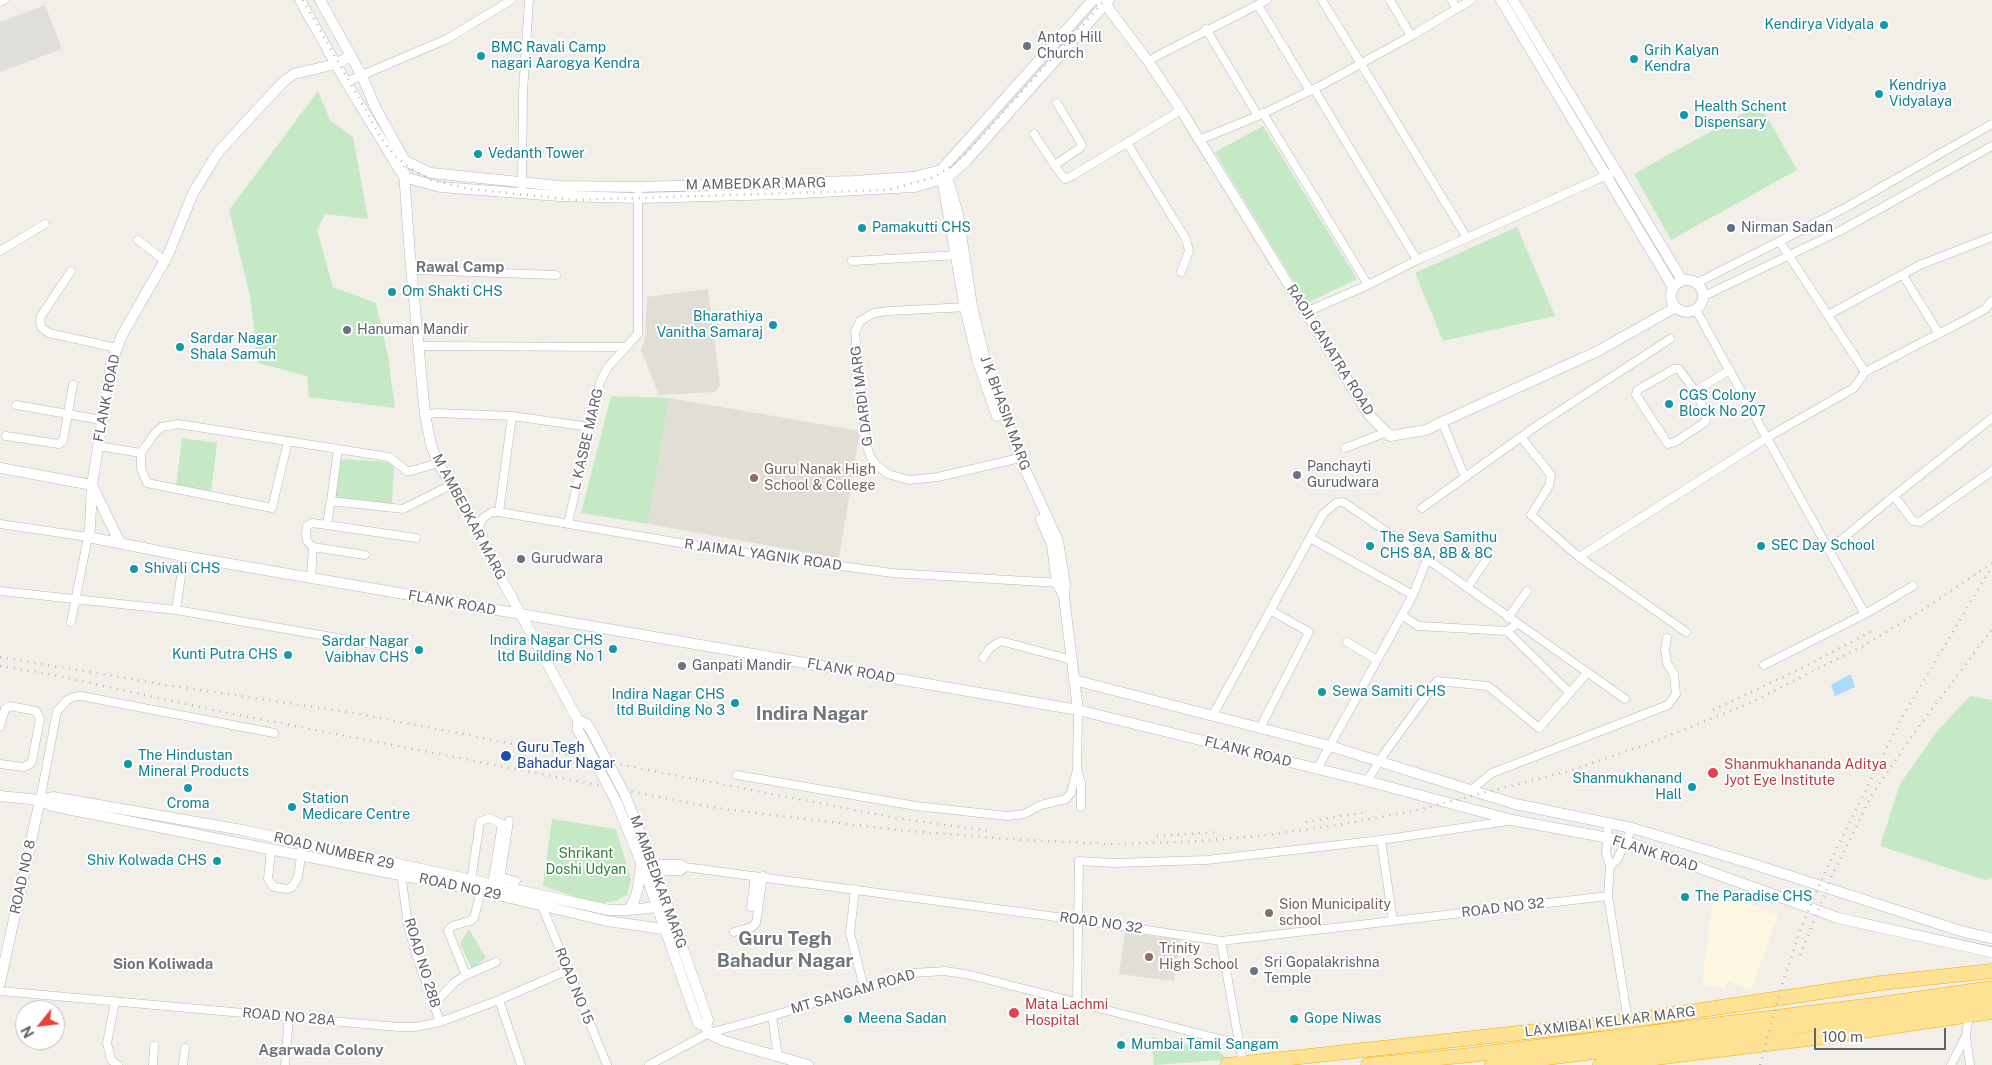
<!DOCTYPE html>
<style>
body{margin:0}
#map{position:relative;width:1992px;height:1065px;overflow:hidden;background:#f1efe8;font-family:"Public Sans",sans-serif}
canvas{display:block}
.north{position:absolute;left:15px;top:1000px;width:50px;height:50px;box-sizing:border-box;background:#fff;border:1px solid #bfc1c3;border-radius:50%;rotate:241deg;font-size:14px;font-weight:700;line-height:20px;text-align:center;color:#5f6368}
.north::after{content:'';display:block;margin:auto;width:18px;height:22px;background:#ea4335;clip-path:polygon(50% 0,100% 100%,50% 72%,0 100%)}
.scale{position:absolute;left:1814px;top:1028px;width:132px;height:22px;box-sizing:border-box;border:2px solid #5f6368;border-top:0;padding-left:6px;font-size:15px;line-height:18px;white-space:nowrap;color:#5f6368;-webkit-text-stroke:4px #fff;paint-order:stroke}
</style>
<div id="map">
<canvas width="1992" height="1065"></canvas>
<div class="north">N</div>
<div class="scale">100 m</div>
</div>
<script>
const context = document.querySelector('canvas').getContext('2d');
context.lineJoin = 'round';
function paint(path, color) {
  context.fillStyle = color;
  context.fill(path, 'evenodd');
}
function shape(rows) {
  const path = new Path2D();
  for (const r of rows) {
    if (r.length === 3) {
      path.moveTo(r[0] + r[2], r[1]);
      path.arc(r[0], r[1], r[2], 0, 2 * Math.PI);
      continue;
    }
    path.moveTo(r[0], r[1]);
    for (let i = 2; i < r.length; i += 2) path.lineTo(r[i], r[i + 1]);
  }
  return path;
}
function trace(path, color, width, dash) {
  context.strokeStyle = color;
  context.lineWidth = width;
  context.lineCap = dash ? 'butt' : 'round';
  context.setLineDash(dash || []);
  context.stroke(path);
}
function drawText(font, color, halo, rows, align = 'center') {
  context.font = font + ' "Public Sans",sans-serif';
  context.lineWidth = 4;
  context.setLineDash([]);
  context.textBaseline = 'middle';
  context.strokeStyle = halo;
  context.fillStyle = color;
  for (const [text, x, y, turn = 0] of rows) {
    context.save();
    context.translate(x, y);
    context.rotate((+turn || 0) * Math.PI / 180);
    context.textAlign = isNaN(turn) ? turn : align;
    if (halo) context.strokeText(text, 0, 0);
    context.fillText(text, 0, 0);
    context.restore();
  }
}
paint(shape([
 [1714,890,1778,915,1751,990,1728,981,1725,988,1702,984]
]), '#fef7e0');
paint(shape([
 [45,5,62,49,0,72,0,22]
]), '#e0deda');
paint(shape([
 [708,289,720,385,715,392,659,395,641,350,645,338,647,297],
 [669,398,860,431,839,558,648,524],
 [1125,932,1180,940,1174,981,1119,974]
]), '#e1ded6');
paint(shape([
 [318,91,330,120,353,137,368,219,325,214,317,230,333,287,376,303,388,356,395,408,309,397,307,376,258,363,250,296,229,210],
 [1760,104,1797,170,1671,240,1634,174],
 [1263,126,1357,279,1307,303,1215,152],
 [1517,227,1555,316,1443,341,1415,273],
 [611,396,669,398,648,524,581,513],
 [182,438,217,443,211,491,176,487],
 [335,459,394,462,392,506,333,503],
 [1970,696,1992,700,1992,878,1985,880,1880,846,1900,784,1939,729],
 [552,819,616,829,631,879,627,895,615,901,596,904,543,886],
 [469,929,486,958,472,969,460,943],
 [1151,1037,1217,1051,1227,1058,1222,1060,1154,1065]
]), '#c5e8c5');
paint(shape([
 [1849,675,1851,675,1855,687,1835,696,1831,685]
]), '#aadaff');
const street = shape([
 [1390,0,1411,36],
 [1452,0,1457,9],
 [0,2,4,0],
 [1258,5,1310,91],
 [1206,29,1258,116],
 [1155,57,1267,0],
 [346,82,447,39,511,0],
 [1314,89,1417,260],
 [1057,103,1082,145,1080,148,1056,164,1057,169,1065,179,1072,176,1181,110],
 [1263,113,1368,285,1417,260,1467,238,1322,0],
 [1034,134,1055,166],
 [1199,140,1258,116,1322,85,1411,36,1471,0],
 [1127,143,1186,239,1189,251,1181,272],
 [522,188,523,92,529,0],
 [1467,238,1616,171],
 [138,240,165,261],
 [1780,242,1865,372,1969,318,1985,309,1992,301],
 [0,251,45,224],
 [852,261,959,255],
 [412,270,556,275],
 [71,271,41,316,40,322,42,328,49,333,117,348],
 [1903,275,1939,334],
 [1697,283,1845,208,1992,124],
 [1704,296,1840,231,1992,146],
 [968,307,889,311,874,313,860,321,855,332,866,443,870,456,876,465,888,474,909,480,938,477,1020,458],
 [1696,310,1829,550,1894,496,1992,418],
 [1306,312,1368,285],
 [1828,315,1920,265,1992,237],
 [419,346,625,347],
 [1674,369,1679,369,1695,391,1705,411,1706,420,1704,423,1675,442,1668,444,1636,395,1637,391,1641,388,1674,369],
 [1695,391,1730,370],
 [16,405,102,420],
 [425,415,436,413,512,416,590,427],
 [1442,422,1465,477],
 [6,436,59,444,63,441,73,385],
 [1521,437,1551,475,1549,486,1531,515,1579,557,1686,632],
 [288,441,272,508,147,483,141,468,141,453,155,433,162,427,178,424,389,457,407,471,411,471,438,463],
 [98,446,141,453],
 [1345,448,1387,432],
 [338,449,331,501,403,509,451,485],
 [1894,496,1913,521,1920,522,1992,471],
 [330,505,327,525,416,538],
 [1422,508,1538,425,1670,339],
 [499,512,512,416],
 [0,524,88,537,71,622],
 [568,524,600,382,608,367,638,334,638,194],
 [478,528,483,518,492,512,499,512,698,546,892,573,1060,583],
 [1310,538,1413,595],
 [313,547,365,555],
 [184,556,176,610,407,650],
 [1579,557,1768,437,1854,388,1865,372],
 [311,578,313,547,307,541,306,534,307,526,312,523,327,525],
 [1467,588,1486,560],
 [0,591,176,610],
 [1865,614,1913,586],
 [1402,615,1418,626,1507,631,1517,624],
 [1508,618,1527,591],
 [1507,631,1570,693],
 [1347,642,1377,660],
 [983,658,990,648,1001,641,1072,660],
 [1764,665,1865,614,1829,550],
 [1078,710,1077,770,1081,783,1081,807],
 [1213,715,1323,514,1336,503,1343,502,1427,559,1625,699],
 [0,727,5,709,10,706,36,711,40,719,32,761,30,764,23,767,0,764],
 [1260,728,1309,632,1270,610],
 [1317,769,1413,595,1427,559],
 [737,775,916,806,1007,816,1024,814,1041,805,1066,799,1071,793,1077,770],
 [1367,781,1384,754,1437,681,1488,686,1539,728,1587,673],
 [1471,790,1492,773,1668,705,1676,694,1674,674,1667,663,1665,649,1667,638],
 [40,800,57,711,67,700,73,697,81,696,274,733],
 [1608,823,1606,853,1610,866,1608,896,1628,1021],
 [1381,840,1393,921],
 [271,850,268,879,274,887,287,889,292,887,298,877,303,844],
 [648,864,681,864,685,867,681,871,651,872],
 [1610,866,1617,860,1632,828],
 [685,867,1079,920,1221,941,1608,896],
 [401,872,408,926,419,963,440,1022],
 [501,877,516,881],
 [471,880,480,822,489,818,502,824,492,885],
 [499,886,509,821],
 [855,889,850,933,864,988],
 [543,902,542,906,607,1065],
 [751,907,755,876],
 [734,932,752,927,756,923,763,876],
 [1221,941,1243,1065],
 [466,975,448,931,452,926,470,921,474,918,481,891],
 [0,991,398,1027,415,1027,440,1022,499,1000,568,970],
 [499,1000,521,1065],
 [115,1002,107,1043,111,1060,118,1065],
 [1077,1002,1079,861,1114,863,1207,860,1381,840,1508,821],
 [433,1005,455,982,466,975,496,962],
 [1969,1015,1966,1036,1970,1065],
 [772,1016,778,1057],
 [153,1065,154,1046],
 [183,1065,185,1048],
 [285,1065,289,1016],
 [649,1065,709,1033,772,1016,913,973,945,971,970,975,1239,1044],
 [1951,1065,1966,1036]
]);
const secondary = shape([
 [300,0,346,82,404,177,440,187,559,196,638,198,782,194,915,187,942,179,953,173,966,161,1109,0],
 [320,0,362,76,376,109,405,161,431,173,559,186,638,187,854,181,913,177,941,170,1093,0],
 [1501,0,1673,287],
 [1513,0,1682,280],
 [1100,1,1105,4,1148,61,1181,110,1369,415,1390,436,1426,430,1442,422,1598,351,1676,307],
 [351,56,336,64,294,74,283,82,219,151,193,193,168,255,122,335,111,364,92,485,90,529,88,537,184,556,1078,710,1367,781,1512,820,1625,841,1838,918,1992,952],
 [945,170,958,214,972,306,985,360,1020,458,1058,541,1065,584,1064,597,1078,710],
 [404,172,410,256,425,415,431,445,438,463,478,528,500,576,578,720,578,730,583,739],
 [941,173,965,308,978,362,997,416],
 [1687,296,16],
 [0,468,92,485],
 [92,485,120,543],
 [1041,519,1052,545,1057,583,1064,596],
 [1074,680,1330,746,1515,804,1632,828,1756,865,1964,932,1992,938],
 [578,720,587,724,593,734],
 [625,795,656,872,708,1020,706,1027],
 [0,796,40,800,53,797,242,830,609,910,628,910,668,906],
 [40,800,52,806,481,891,607,921,664,929,675,927],
 [616,801,645,872,698,1023,706,1027,711,1035,724,1041,808,1065],
 [628,910,634,901,638,888,641,865],
 [0,983,40,800]
]);
const highway = shape([
 [1227,1065,1628,1021,1881,983,1992,971],
 [1368,1065,1471,1055,1881,1004,1992,988],
 [1492,1065,1992,1001],
 [1600,1065,1815,1038,1992,1012]
]);
trace(street, '#b5b8bc', 9);
trace(secondary, '#b6babf', 11);
trace(highway, '#f9ab00', 15);
trace(street, '#fff', 8);
trace(secondary, '#fff', 10);
trace(highway, '#fde293', 14);
trace(shape([
 [303,0,382,139,395,156,410,168,431,180,470,189,575,200,888,190,934,177,950,167,968,151,1105,0],
 [0,657,167,685,354,713,896,818,990,831],
 [0,666,49,674,223,712,716,808,897,830,1007,839,1112,844,1184,842,1260,836,1338,825,1413,811,1569,771,1645,745,1746,705,1863,646,1924,609,1992,563],
 [1713,710,1800,669,1876,629],
 [1306,822,1366,812],
 [1157,836,1220,832],
 [1800,955,1833,873,1872,795,1912,736,1992,629],
 [1760,1065,1782,985,1802,925,1826,870,1901,719,1992,566]
]), '#b6b7b8', 2.5, [1, 6]);
const secondaryBridge = shape([
 [593,734,625,795],
 [583,739,616,801]
]);
trace(secondaryBridge, '#b6babf', 11, []);
trace(secondaryBridge, '#fff', 10);
for (const [x, y, r, color] of [
 [1884,25,5,"#0f9aa8"],
 [1027,46,5,"#6b7280"],
 [481,56,5,"#0f9aa8"],
 [1634,59,5,"#0f9aa8"],
 [1879,94,5,"#0f9aa8"],
 [1684,115,5,"#0f9aa8"],
 [478,154,5,"#0f9aa8"],
 [862,228,5,"#0f9aa8"],
 [1731,228,5,"#5c6f8a"],
 [392,292,5,"#0f9aa8"],
 [773,325,5,"#0f9aa8"],
 [347,330,5,"#6b7280"],
 [180,347,5,"#0f9aa8"],
 [1669,404,5,"#0f9aa8"],
 [1297,475,5,"#6b7280"],
 [754,478,5,"#8d6e63"],
 [1370,546,5,"#0f9aa8"],
 [1761,546,5,"#0f9aa8"],
 [521,559,5,"#6b7280"],
 [134,569,5,"#0f9aa8"],
 [613,649,5,"#0f9aa8"],
 [419,650,5,"#0f9aa8"],
 [288,655,5,"#0f9aa8"],
 [682,666,5,"#6b7280"],
 [1322,692,5,"#0f9aa8"],
 [735,703,5,"#0f9aa8"],
 [506,756,6,"#1a4fb4"],
 [128,764,5,"#0f9aa8"],
 [1713,773,6,"#e0444e"],
 [1692,787,5,"#0f9aa8"],
 [188,788,5,"#0f9aa8"],
 [292,807,5,"#0f9aa8"],
 [217,861,5,"#0f9aa8"],
 [1685,897,5,"#0f9aa8"],
 [1269,913,5,"#8d6e63"],
 [1149,957,5,"#8d6e63"],
 [1254,971,5,"#6b7280"],
 [1014,1013,6,"#e0444e"],
 [848,1019,5,"#0f9aa8"],
 [1294,1019,5,"#0f9aa8"],
 [1121,1045,5,"#0f9aa8"]
]) {
  const dot = new Path2D();
  dot.arc(x, y, r, 0, 2 * Math.PI);
  context.fillStyle = color;
  context.fill(dot);
  trace(dot, '#fff', 2);
}
drawText('14px', '#0d838f', '#fff', [
 ["Kendirya Vidyala",1874,25,"right"],
 ["BMC Ravali Camp",491,48],
 ["nagari Aarogya Kendra",491,64],
 ["Grih Kalyan",1644,51],
 ["Kendra",1644,67],
 ["Kendriya",1889,86],
 ["Vidyalaya",1889,102],
 ["Health Schent",1694,107],
 ["Dispensary",1694,123],
 ["Vedanth Tower",488,154],
 ["Pamakutti CHS",872,228],
 ["Om Shakti CHS",402,292],
 ["Bharathiya",763,317,"right"],
 ["Vanitha Samaraj",763,333,"right"],
 ["Sardar Nagar",190,339],
 ["Shala Samuh",190,355],
 ["CGS Colony",1679,396],
 ["Block No 207",1679,412],
 ["The Seva Samithu",1380,538],
 ["CHS 8A, 8B & 8C",1380,554],
 ["SEC Day School",1771,546],
 ["Shivali CHS",144,569],
 ["Indira Nagar CHS",603,641,"right"],
 ["ltd Building No 1",603,657,"right"],
 ["Sardar Nagar",409,642,"right"],
 ["Vaibhav CHS",409,658,"right"],
 ["Kunti Putra CHS",278,655,"right"],
 ["Sewa Samiti CHS",1332,692],
 ["Indira Nagar CHS",725,695,"right"],
 ["ltd Building No 3",725,711,"right"],
 ["The Hindustan",138,756],
 ["Mineral Products",138,772],
 ["Shanmukhanand",1682,779,"right"],
 ["Hall",1682,795,"right"],
 ["Station",302,799],
 ["Medicare Centre",302,815],
 ["Croma",188,804,"center"],
 ["Shiv Kolwada CHS",207,861,"right"],
 ["The Paradise CHS",1695,897],
 ["Meena Sadan",858,1019],
 ["Gope Niwas",1304,1019],
 ["Mumbai Tamil Sangam",1131,1045]
], 'left');
drawText('14px', '#5b616d', '#fff', [
 ["Antop Hill",1037,38],
 ["Church",1037,54],
 ["Hanuman Mandir",357,330],
 ["Panchayti",1307,467],
 ["Gurudwara",1307,483],
 ["Gurudwara",531,559],
 ["Ganpati Mandir",692,666],
 ["Sri Gopalakrishna",1264,963],
 ["Temple",1264,979]
], 'left');
drawText('14px', '#5f6368', '#fff', [
 ["M AMBEDKAR MARG",756,184,-1],
 ["RAOJI GANATRA ROAD",1330,350,58],
 ["G DARDI MARG",862,396,-97],
 ["FLANK ROAD",107,398,-79],
 ["J K BHASIN MARG",1005,413,70],
 ["L KASBE MARG",587,439,-77],
 ["M AMBEDKAR MARG",469,517,62],
 ["R JAIMAL YAGNIK ROAD",763,555,8],
 ["FLANK ROAD",452,603,10],
 ["FLANK ROAD",851,671,10],
 ["FLANK ROAD",1248,752,14],
 ["ROAD NUMBER 29",334,851,13],
 ["FLANK ROAD",1655,854,18],
 ["ROAD NO 8",23,877,-78],
 ["M AMBEDKAR MARG",658,882,70],
 ["ROAD NO 29",460,887,12],
 ["ROAD NO 32",1503,908,-7],
 ["ROAD NO 32",1101,923,8],
 ["ROAD NO 28B",422,963,73],
 ["ROAD NO 15",574,986,68],
 ["MT SANGAM ROAD",853,992,-16],
 ["ROAD NO 28A",289,1017,5],
 ["LAXMIBAI KELKAR MARG",1610,1022,-7]
]);
drawText('14px', '#4e5e75', '#fff', [
 ["Nirman Sadan",1741,228]
], 'left');
drawText('14px', '#785e54', '#fff', [
 ["Guru Nanak High",764,470],
 ["School & College",764,486],
 ["Sion Municipality",1279,905],
 ["school",1279,921],
 ["Trinity",1159,949],
 ["High School",1159,965]
], 'left');
drawText('14px', '#164399', '#fff', [
 ["Guru Tegh",517,748],
 ["Bahadur Nagar",517,764]
], 'left');
drawText('14px', '#be3a42', '#fff', [
 ["Shanmukhananda Aditya",1724,765],
 ["Jyot Eye Institute",1724,781],
 ["Mata Lachmi",1025,1005],
 ["Hospital",1025,1021]
], 'left');
drawText('14px', '#348238', '#fff', [
 ["Shrikant",586,854],
 ["Doshi Udyan",586,870]
]);
drawText('bold 15px', '#70757a', '#fff', [
 ["Rawal Camp",460,267],
 ["Sion Koliwada",163,964],
 ["Agarwada Colony",321,1050]
]);
drawText('bold 19px', '#70757a', '#fff', [
 ["Indira Nagar",812,714],
 ["Guru Tegh",785,939],
 ["Bahadur Nagar",785,961]
]);
</script>
